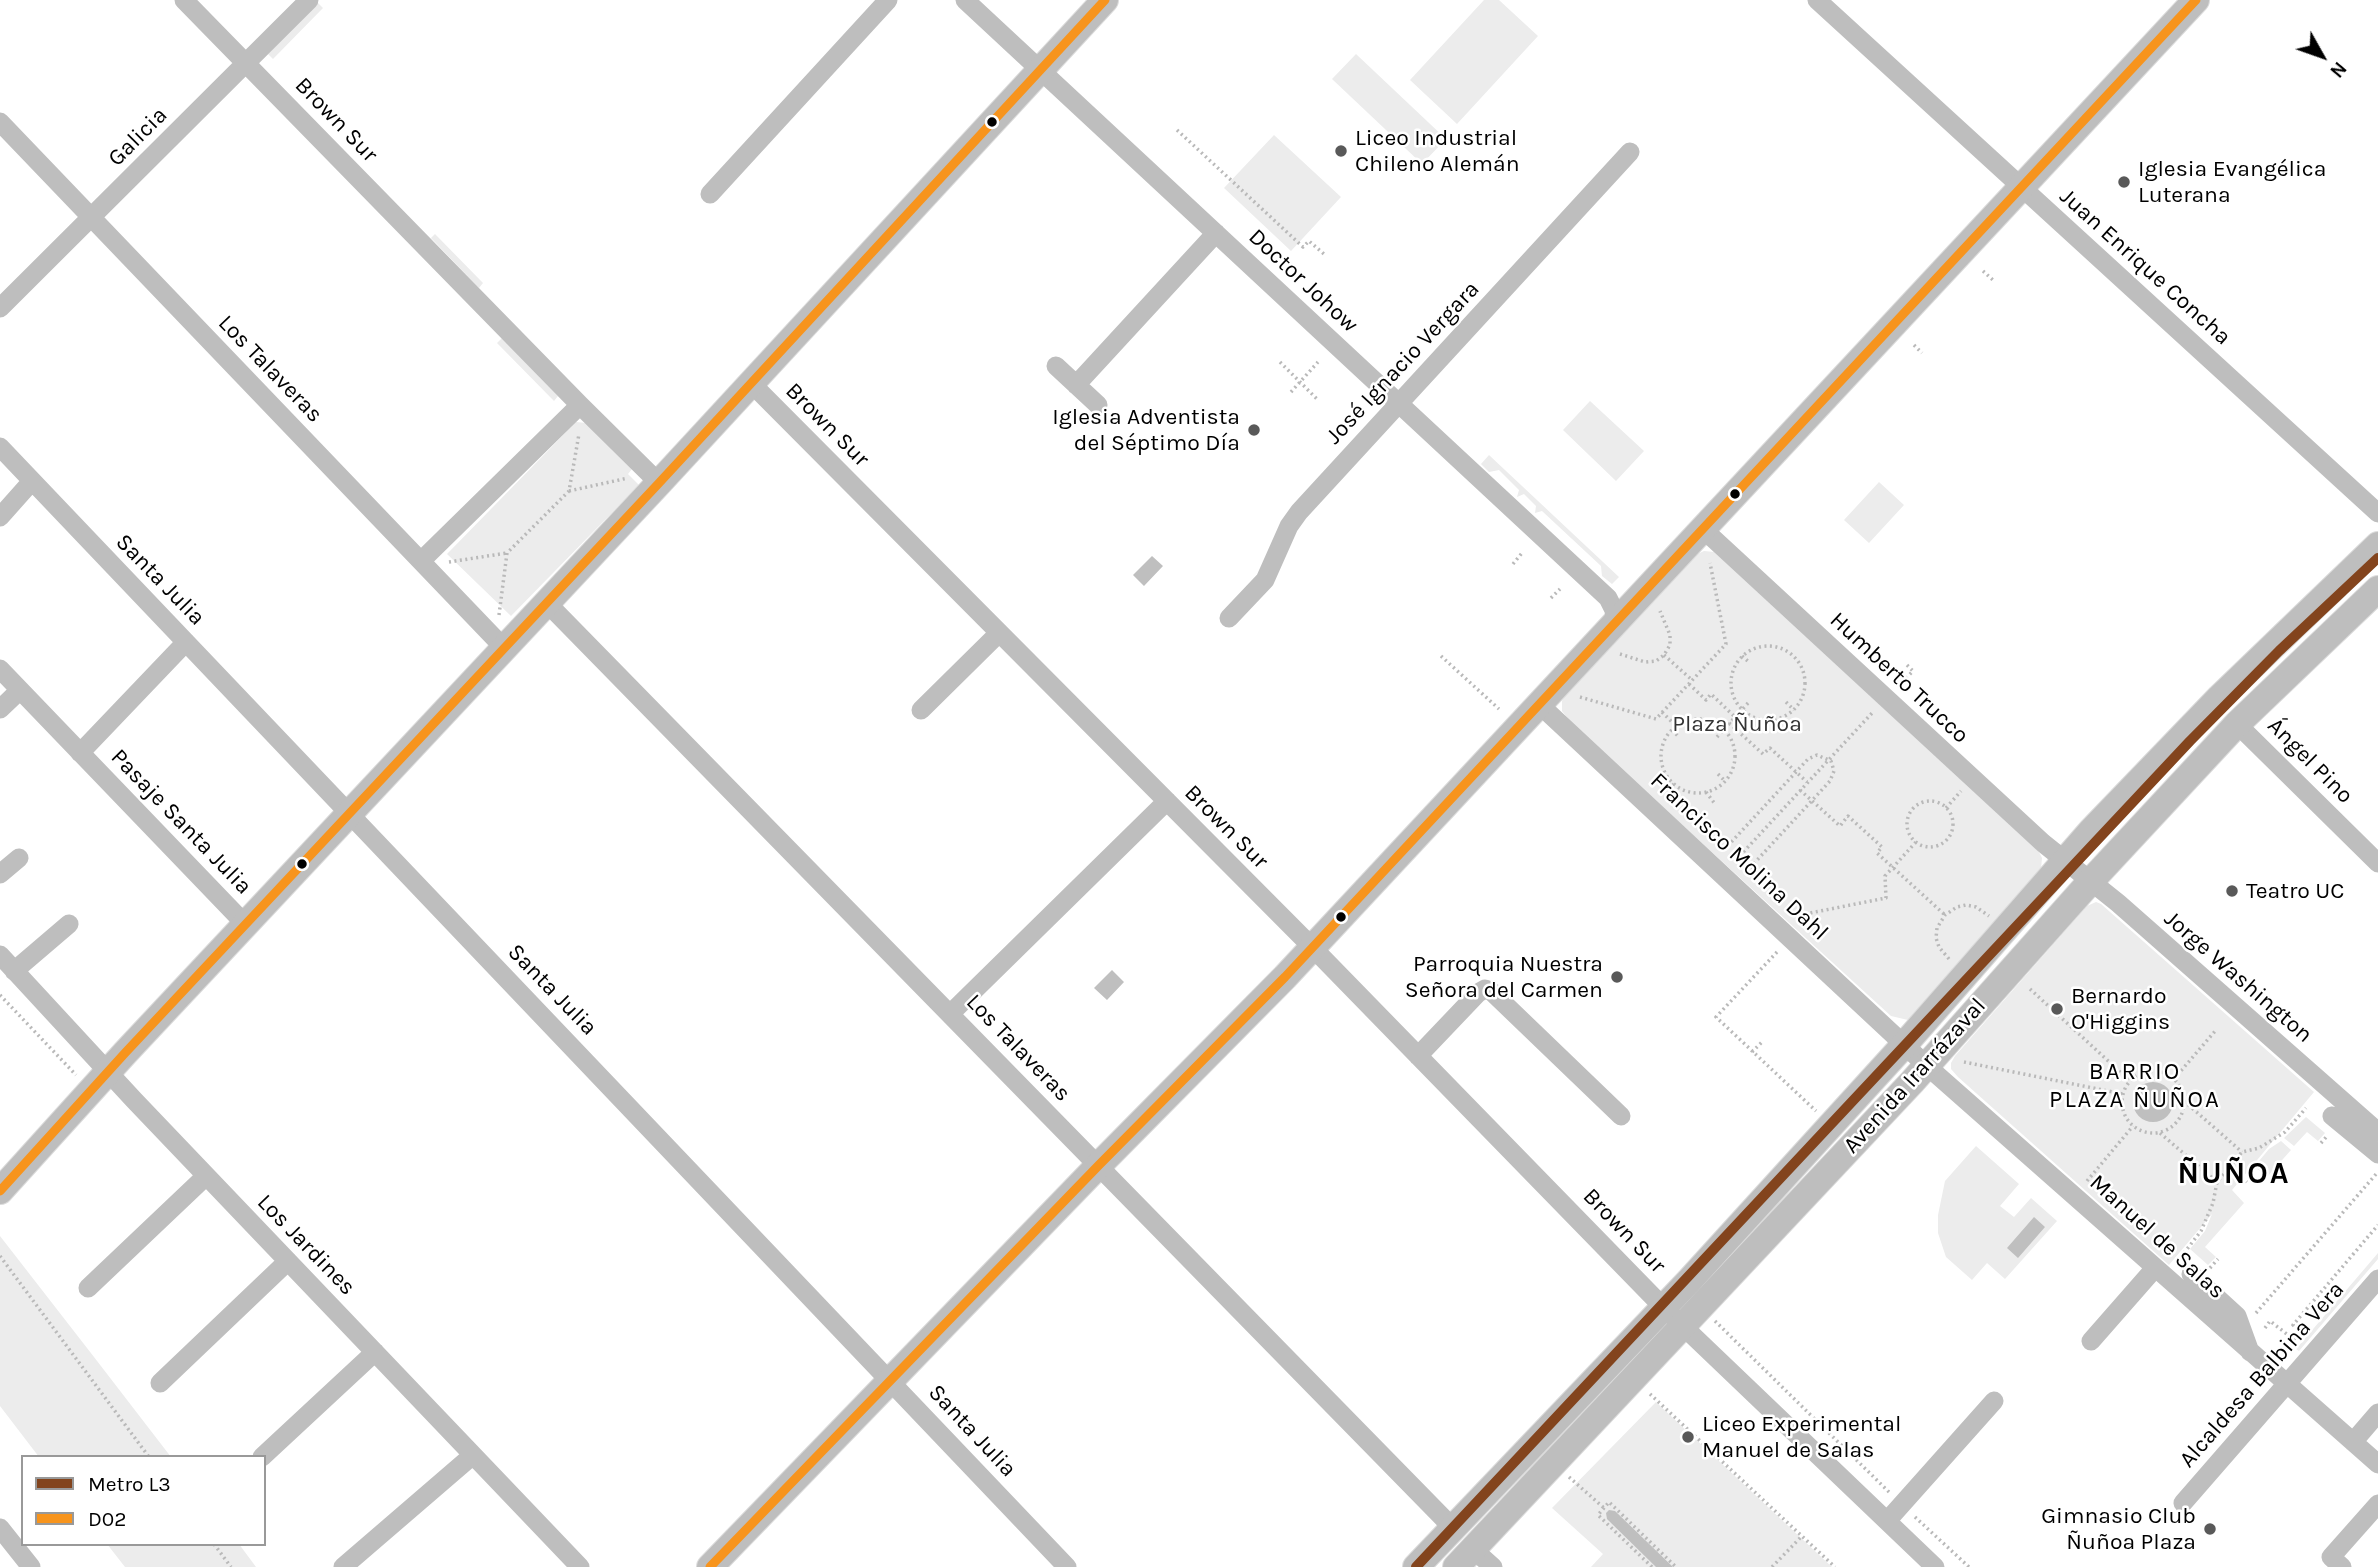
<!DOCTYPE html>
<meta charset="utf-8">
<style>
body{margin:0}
#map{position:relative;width:2378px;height:1567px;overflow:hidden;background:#fff;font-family:Karla,sans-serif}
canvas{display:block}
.legend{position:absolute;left:21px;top:1455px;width:245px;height:91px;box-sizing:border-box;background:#fff;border:2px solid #999;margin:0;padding:9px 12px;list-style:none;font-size:21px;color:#000}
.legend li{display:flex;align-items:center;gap:14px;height:35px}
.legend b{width:35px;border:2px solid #999}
.north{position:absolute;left:2287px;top:21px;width:70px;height:70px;-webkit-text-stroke:5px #fff;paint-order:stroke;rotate:130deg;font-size:19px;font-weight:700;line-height:28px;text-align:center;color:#000}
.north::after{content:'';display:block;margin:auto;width:24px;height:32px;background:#000;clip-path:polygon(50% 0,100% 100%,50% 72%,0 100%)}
</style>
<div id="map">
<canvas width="2378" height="1567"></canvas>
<ul class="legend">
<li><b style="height:9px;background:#83441d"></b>Metro L3</li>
<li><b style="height:9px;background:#f7941d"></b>D02</li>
</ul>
<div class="north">N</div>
</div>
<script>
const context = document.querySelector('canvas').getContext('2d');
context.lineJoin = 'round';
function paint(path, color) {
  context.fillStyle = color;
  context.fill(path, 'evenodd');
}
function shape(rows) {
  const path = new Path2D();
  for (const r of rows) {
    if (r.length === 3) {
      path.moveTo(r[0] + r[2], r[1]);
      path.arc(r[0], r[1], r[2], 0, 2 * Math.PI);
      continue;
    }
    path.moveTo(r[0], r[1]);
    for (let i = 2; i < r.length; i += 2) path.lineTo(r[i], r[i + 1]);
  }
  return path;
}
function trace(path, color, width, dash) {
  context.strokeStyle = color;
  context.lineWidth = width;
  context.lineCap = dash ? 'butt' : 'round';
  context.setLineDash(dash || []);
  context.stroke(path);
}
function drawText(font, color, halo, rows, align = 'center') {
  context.font = font + ' Karla,sans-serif';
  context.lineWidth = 5;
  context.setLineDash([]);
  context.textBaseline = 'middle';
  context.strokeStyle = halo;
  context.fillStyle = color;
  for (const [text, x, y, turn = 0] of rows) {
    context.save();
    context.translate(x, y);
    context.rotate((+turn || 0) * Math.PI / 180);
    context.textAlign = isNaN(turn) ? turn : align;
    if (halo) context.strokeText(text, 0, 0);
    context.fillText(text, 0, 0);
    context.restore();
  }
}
paint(shape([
 [1484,0,1499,0,1538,36,1457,124,1410,80],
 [318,3,323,8,273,59,268,54],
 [1356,54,1446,139,1422,164,1332,79],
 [1274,135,1341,197,1291,251,1224,188],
 [435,234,483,283,479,288,431,238],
 [502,338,558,396,554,401,497,343],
 [1590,401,1644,451,1616,481,1563,430],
 [576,422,586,423,632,469,628,474,639,485,511,616,447,554],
 [1489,455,1619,577,1612,584,1602,576,1601,566,1542,511,1535,513,1536,506,1524,494,1517,497,1519,490,1499,470,1489,472,1481,464],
 [1879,482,1904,505,1869,543,1844,520],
 [1704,551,1714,552,2039,852,2042,858,2041,869,1916,1016,1908,1020,1891,1016,1574,726,1562,711,1562,701,1567,692,1695,555],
 [2096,902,2101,904,2314,1092,2232,1190,2244,1203,2205,1247,2216,1257,2208,1265,2190,1249,2205,1231,2212,1214,2169,1265,1958,1077,1951,1069,1951,1063,1955,1056,2087,906],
 [2306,1117,2325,1133,2318,1141,2307,1132,2294,1146,2284,1138],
 [2281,1141,2291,1150,2268,1176,2254,1167,2269,1149],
 [1976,1146,2019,1184,2000,1206,2014,1217,2031,1198,2057,1221,2005,1279,1987,1263,1972,1280,1946,1257,1938,1233,1938,1215,1945,1181],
 [0,1236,94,1357,171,1457,39,1457,0,1406],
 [2378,1253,2378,1259,2299,1351,2296,1349],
 [1656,1402,1832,1567,1591,1567,1603,1554,1552,1508],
 [107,1544,239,1544,256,1567,125,1567]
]), '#ececec');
paint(shape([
 [1152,556,1163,566,1144,586,1133,575],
 [1112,970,1124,982,1107,1000,1094,988],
 [2153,1102,20],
 [2034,1217,2045,1227,2018,1258,2007,1248],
 [1609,1510,1615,1511,1673,1567,1656,1567,1607,1519,1606,1513]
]), '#bfbfbf');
const major = shape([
 [0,1191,125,1053,659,483,1105,0],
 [710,1567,1098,1166,1285,977,2196,0],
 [1416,1567,1689,1281,1904,1045,2091,831,2220,697,2378,545],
 [1456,1567,1912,1082,2090,882,2237,724,2378,589]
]);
trace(major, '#dbdbdb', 28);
trace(shape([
 [1177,130,1303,247,1309,241,1324,254],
 [1983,271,1993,280],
 [1914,345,1922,353],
 [1280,362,1318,400],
 [1291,392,1318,362],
 [569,491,628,478],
 [449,562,507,553],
 [1513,564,1522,553],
 [1551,598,1560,589],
 [499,615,507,553,569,491,579,434],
 [1768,683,37],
 [1620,654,1645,662,1656,661,1664,655,1670,645,1670,635,1660,611],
 [1664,655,1692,680],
 [1441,656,1499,709],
 [1742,656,1750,663],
 [1907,665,1913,671,1907,677],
 [1689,684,1706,700,1711,694,1735,717],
 [1580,697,1656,719,1726,644,1710,563],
 [1786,702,1794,710],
 [1662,712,1677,727],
 [1698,756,37],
 [1729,723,1763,754,1770,748,1807,782],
 [1672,730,1679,737],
 [1717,737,1749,702],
 [1718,774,1725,781],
 [1669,789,1674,784],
 [1800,790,1840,826,1848,816,1882,847,1877,853,1945,915],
 [1706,792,1715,804],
 [1930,824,23],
 [1946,808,1961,791],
 [1724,850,1808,759,1817,755,1831,761,1834,771,1830,781,1747,871],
 [1736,860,1873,712],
 [1805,914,1886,898,1885,876,1916,842],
 [1777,952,1716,1017,1816,1111],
 [1949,959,1939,947,1936,938,1937,928,1945,915,1957,907,1966,905,1976,907,1989,916],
 [2030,989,2130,1081],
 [0,995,76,1075],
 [1752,1052,1762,1042],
 [1964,1062,2123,1094],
 [2153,1102,31],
 [2174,1079,2216,1030],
 [2184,1101,2242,1152],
 [2160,1133,2217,1182],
 [2321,1143,2328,1135],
 [2230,1167,2247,1182],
 [2087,1181,2133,1126],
 [2184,1253,2201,1231,2213,1203,2217,1182,2242,1152,2259,1148,2285,1132,2306,1108],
 [0,1256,149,1457],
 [2210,1268,2218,1259],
 [2256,1313,2377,1173],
 [1715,1321,1889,1492],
 [2265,1328,2270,1321,2297,1342],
 [2302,1337,2304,1334,2293,1325,2378,1225],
 [1650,1394,1835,1567],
 [1569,1477,1604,1508],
 [1915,1517,1969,1567],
 [214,1544,231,1567],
 [1652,1567,1598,1515,1609,1502,1676,1567],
 [1772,1567,1802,1536]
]), '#b9b9b9', 3.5, [2, 3.5]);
trace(shape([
 [184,0,580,405,659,483],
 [965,0,1608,598,1614,610,1615,621],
 [1817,0,2378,513],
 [0,122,505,649],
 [710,194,888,0],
 [0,308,309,0],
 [1056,366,1098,405],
 [751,383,1313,948,1664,1308,1935,1567],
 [1076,385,1216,233],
 [0,447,1067,1567],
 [0,517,32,481],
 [1703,529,2043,843,2118,903,2378,1132],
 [421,561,580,405],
 [547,603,1453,1528],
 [1229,618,1265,580,1289,526,1299,512,1630,152],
 [0,669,246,925],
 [1540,705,1927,1066,2378,1464],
 [0,709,20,690],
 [921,710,999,633],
 [2237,724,2378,863],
 [80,753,186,642],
 [0,874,19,858],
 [0,955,134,1100,580,1567],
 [14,971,69,924],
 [950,1014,1167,801],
 [1418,1056,1478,993,1485,989,1491,991,1621,1116],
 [2332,1116,2378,1154],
 [2191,1274,2237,1316,2250,1352],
 [88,1288,206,1176],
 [2091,1341,2155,1268],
 [160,1383,288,1261],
 [2353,1442,2378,1413],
 [262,1457,375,1352],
 [2183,1503,2378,1279],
 [1887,1521,1994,1401],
 [0,1528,31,1567],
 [1473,1549,1493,1567],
 [343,1567,473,1455],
 [2342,1567,2331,1557,2378,1504]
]), '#bebebe', 19);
trace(major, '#bebebe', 26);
trace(shape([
 [0,1191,125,1053,659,483,1105,0],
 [710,1567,1098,1166,1285,977,2196,0]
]), '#f7941d', 9);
trace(shape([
 [1416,1567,2190,741,2279,651,2378,558]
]), '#83441d', 10);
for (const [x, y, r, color] of [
 [992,122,6,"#000"],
 [1341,151,7,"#595959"],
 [2124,182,7,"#595959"],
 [1254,430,7,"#595959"],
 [1735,494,6,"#000"],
 [302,864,6,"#000"],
 [2232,891,7,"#595959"],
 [1341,917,6,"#000"],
 [1617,977,7,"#595959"],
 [2057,1009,7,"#595959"],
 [1688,1437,7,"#595959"],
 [2210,1529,7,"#595959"]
]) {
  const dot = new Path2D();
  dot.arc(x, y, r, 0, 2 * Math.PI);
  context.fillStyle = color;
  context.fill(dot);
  trace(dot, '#fff', 2.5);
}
drawText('23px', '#000', '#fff', [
 ["Brown Sur",336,120,46],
 ["Galicia",138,137,-45],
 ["Juan Enrique Concha",2145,267,42],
 ["Doctor Johow",1303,281,43],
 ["José Ignacio Vergara",1403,363,-47],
 ["Los Talaveras",270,369,46],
 ["Brown Sur",827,425,45],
 ["Santa Julia",160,580,46],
 ["Humberto Trucco",1899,678,43],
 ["Ángel Pino",2310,761,45],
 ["Pasaje Santa Julia",181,822,46],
 ["Brown Sur",1226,827,45],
 ["Francisco Molina Dahl",1739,857,43],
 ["Jorge Washington",2238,977,41],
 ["Santa Julia",552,990,46],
 ["Los Talaveras",1018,1048,46],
 ["Avenida Irarrázaval",1915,1076,-48],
 ["Brown Sur",1624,1231,46],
 ["Manuel de Salas",2157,1237,42],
 ["Los Jardines",306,1245,46],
 ["Alcaldesa Balbina Vera",2262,1375,-49],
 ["Santa Julia",972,1431,47]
]);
drawText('23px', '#000', '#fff', [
 ["Liceo Industrial",1355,138],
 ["Chileno Alemán",1355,164],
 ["Iglesia Evangélica",2138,169],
 ["Luterana",2138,195],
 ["Iglesia Adventista",1240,417,"right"],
 ["del Séptimo Día",1240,443,"right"],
 ["Teatro UC",2246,891],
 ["Parroquia Nuestra",1603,964,"right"],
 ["Señora del Carmen",1603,990,"right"],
 ["Bernardo",2071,996],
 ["O'Higgins",2071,1022],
 ["Liceo Experimental",1702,1424],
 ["Manuel de Salas",1702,1450],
 ["Gimnasio Club",2196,1516,"right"],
 ["Ñuñoa Plaza",2196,1542,"right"]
], 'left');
drawText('23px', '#333', '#fff', [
 ["Plaza Ñuñoa",1737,724]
]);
context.letterSpacing = '2px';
drawText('24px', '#000', '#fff', [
 ["BARRIO",2135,1072],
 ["PLAZA ÑUÑOA",2135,1100]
]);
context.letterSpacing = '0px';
context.letterSpacing = '2px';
drawText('bold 30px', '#000', '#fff', [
 ["ÑUÑOA",2234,1174]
]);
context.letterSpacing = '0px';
</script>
